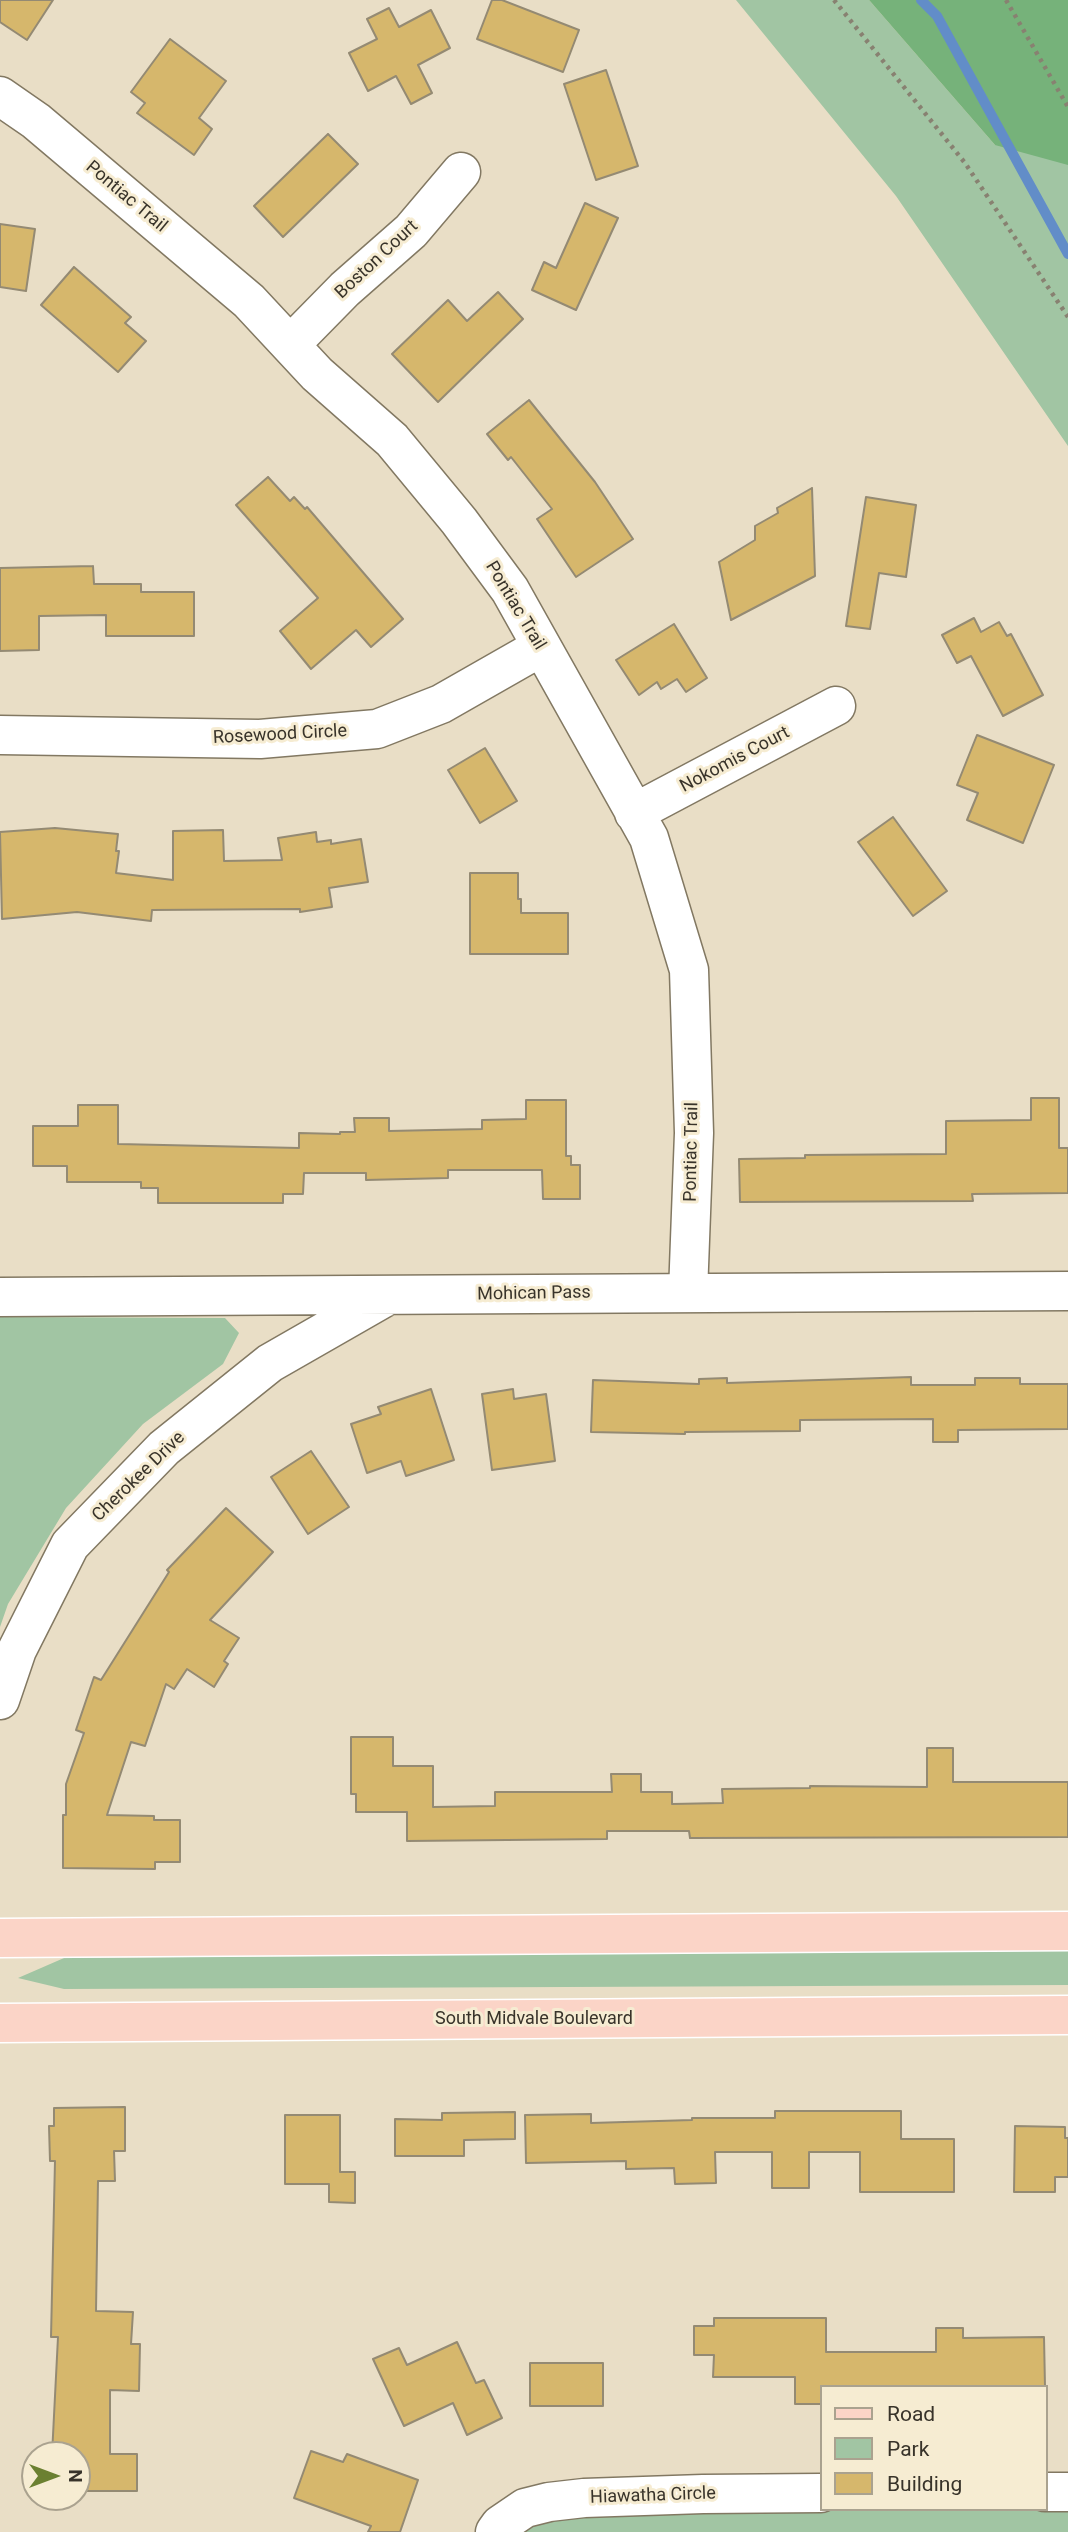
<!DOCTYPE html>
<style>
body{margin:0}
#map{position:relative;width:1068px;height:2532px;overflow:hidden;background:#e9dec6;font-family:Roboto,sans-serif}
canvas{display:block}
.legend{position:absolute;left:820px;top:2385px;width:228px;height:126px;box-sizing:border-box;background:#f6ecd2;border:2px solid #aaa28f;margin:0;padding:9px 12px;list-style:none;font-size:21px;color:#38332a}
.legend li{display:flex;align-items:center;gap:14px;height:35px}
.legend b{width:35px;border:2px solid #aaa28f}
.north{position:absolute;left:21px;top:2441px;width:70px;height:70px;box-sizing:border-box;background:#f6ecd2;border:2px solid #aaa28f;border-radius:50%;rotate:90deg;font-size:19px;font-weight:700;line-height:28px;text-align:center;color:#38332a}
.north::after{content:'';display:block;margin:auto;width:24px;height:32px;background:#6b8031;clip-path:polygon(50% 0,100% 100%,50% 72%,0 100%)}
</style>
<div id="map">
<canvas width="1068" height="2532"></canvas>
<ul class="legend">
<li><b style="height:9px;background:#fbd4c7"></b>Road</li>
<li><b style="height:19px;background:#a1c5a3"></b>Park</li>
<li><b style="height:19px;background:#d6b76c"></b>Building</li>
</ul>
<div class="north">N</div>
</div>
<script>
const context = document.querySelector('canvas').getContext('2d');
context.lineJoin = 'round';
function paint(path, color) {
  context.fillStyle = color;
  context.fill(path, 'evenodd');
}
function shape(rows) {
  const path = new Path2D();
  for (const r of rows) {
    path.moveTo(r[0], r[1]);
    for (let i = 2; i < r.length; i += 2) path.lineTo(r[i], r[i + 1]);
  }
  return path;
}
function trace(path, color, width, dash) {
  context.strokeStyle = color;
  context.lineWidth = width;
  context.lineCap = dash ? 'butt' : 'round';
  context.setLineDash(dash || []);
  context.stroke(path);
}
function drawText(font, color, halo, rows, align = 'center') {
  context.font = font + ' Roboto,sans-serif';
  context.lineWidth = 6;
  context.setLineDash([]);
  context.textBaseline = 'middle';
  context.strokeStyle = halo;
  context.fillStyle = color;
  for (const [text, x, y, turn = 0] of rows) {
    context.save();
    context.translate(x, y);
    context.rotate((+turn || 0) * Math.PI / 180);
    context.textAlign = isNaN(turn) ? turn : align;
    if (halo) context.strokeText(text, 0, 0);
    context.fillText(text, 0, 0);
    context.restore();
  }
}
paint(shape([
 [736,0,869,0,995,145,1068,0,1068,446,896,196],
 [0,1317,225,1318,239,1333,223,1364,143,1424,66,1508,8,1604,0,1627],
 [1068,1950,1068,1985,64,1989,18,1978,64,1958],
 [1068,2508,1068,2532,519,2532,533,2523,552,2518,821,2509]
]), '#a1c5a3');
paint(shape([
 [869,0,1068,0,1068,165,995,145]
]), '#76b27a');
trace(shape([
 [921,0,937,16,1068,254]
]), '#628dc8', 10);
const building = shape([
 [0,0,53,0,27,40,0,22,0,0],
 [492,0,502,0,579,30,563,72,477,39,492,0],
 [389,8,399,27,431,10,450,48,418,65,432,93,411,104,396,76,368,91,349,53,377,39,367,19,389,8],
 [170,39,226,81,199,118,212,129,194,155,137,113,145,103,131,92,170,39],
 [606,70,638,166,596,180,564,84,606,70],
 [328,134,358,164,283,237,254,206,328,134],
 [585,203,618,218,576,310,532,290,544,262,556,268,585,203],
 [0,224,35,229,26,291,0,287,0,224],
 [74,267,131,317,125,323,146,341,118,372,41,305,74,267],
 [498,292,523,319,438,402,392,354,448,300,467,321,498,292],
 [529,400,595,482,633,539,576,577,537,519,552,509,511,457,508,460,487,434,529,400],
 [268,477,290,501,294,497,305,509,307,507,403,619,371,647,356,630,311,669,280,631,318,598,236,505,268,477],
 [812,488,815,576,731,620,719,562,755,540,755,526,778,513,777,508,812,488],
 [866,497,916,505,906,577,879,573,870,629,846,626,866,497],
 [93,566,94,584,141,584,141,592,194,592,194,636,106,636,106,615,39,616,39,650,0,651,0,568,93,566],
 [974,618,981,632,999,622,1007,636,1011,634,1043,695,1003,716,971,656,957,663,942,635,974,618],
 [674,624,707,678,686,692,677,679,661,689,657,682,639,695,616,660,674,624],
 [977,735,1054,765,1023,843,967,820,978,793,957,785,977,735],
 [485,748,517,801,480,823,448,770,485,748],
 [893,817,947,891,913,916,858,842,893,817],
 [55,828,118,834,116,851,119,851,116,873,173,880,173,831,223,830,224,861,282,860,278,838,316,832,317,842,331,840,331,844,361,839,368,882,329,888,332,907,300,912,300,909,152,910,151,921,77,912,2,919,0,832,55,828],
 [470,873,518,873,518,899,521,899,521,913,568,913,568,954,470,954,470,873],
 [1031,1098,1059,1098,1059,1148,1068,1148,1068,1193,972,1194,973,1201,740,1202,739,1159,805,1158,805,1155,946,1154,946,1121,1031,1120,1031,1098],
 [526,1100,566,1100,566,1156,571,1156,571,1165,580,1165,580,1199,543,1199,542,1170,448,1170,448,1178,366,1180,366,1173,304,1173,303,1194,283,1194,283,1203,158,1203,158,1188,141,1188,141,1182,67,1182,67,1166,33,1166,33,1126,78,1126,78,1105,118,1105,118,1144,299,1148,299,1133,340,1134,340,1132,355,1132,354,1118,389,1118,389,1131,482,1129,482,1120,526,1119,526,1100],
 [911,1377,911,1385,975,1385,975,1378,1020,1378,1020,1384,1068,1384,1068,1429,958,1430,958,1442,933,1442,933,1419,800,1420,800,1431,685,1432,685,1434,591,1432,593,1380,699,1384,699,1379,727,1378,727,1383,911,1377],
 [431,1389,454,1460,406,1476,401,1461,367,1473,351,1424,381,1414,378,1407,431,1389],
 [513,1389,514,1399,546,1394,555,1461,492,1470,482,1394,513,1389],
 [311,1451,349,1507,308,1534,271,1477,311,1451],
 [226,1508,273,1552,210,1620,239,1638,224,1661,228,1664,214,1687,187,1669,174,1689,166,1684,145,1746,131,1742,107,1815,154,1816,154,1820,180,1820,180,1862,155,1862,155,1869,63,1868,63,1815,66,1815,66,1784,84,1733,76,1730,94,1677,101,1680,169,1572,167,1570,226,1508],
 [351,1737,393,1737,393,1766,433,1766,433,1807,495,1806,495,1792,612,1792,611,1774,641,1774,641,1792,672,1792,672,1804,723,1803,722,1789,810,1788,810,1786,927,1787,927,1748,953,1748,953,1782,1068,1782,1068,1837,690,1838,689,1831,607,1831,607,1839,407,1841,407,1812,356,1812,356,1794,351,1794,351,1737],
 [125,2107,125,2151,114,2151,115,2181,98,2181,96,2311,133,2312,131,2344,140,2344,139,2391,110,2390,110,2454,137,2454,137,2491,77,2491,77,2455,52,2455,58,2337,51,2337,55,2161,50,2161,49,2126,54,2126,54,2108,125,2107],
 [775,2111,901,2111,901,2139,954,2139,954,2192,860,2192,860,2152,809,2152,809,2188,772,2188,772,2152,715,2152,716,2183,675,2184,674,2168,626,2169,626,2161,526,2163,525,2115,591,2114,591,2123,692,2120,692,2118,775,2118,775,2111],
 [515,2112,515,2139,464,2140,464,2156,395,2156,395,2119,442,2120,442,2113,515,2112],
 [285,2115,340,2115,340,2172,355,2172,355,2203,329,2202,329,2184,285,2184,285,2115],
 [1015,2126,1065,2127,1065,2138,1068,2138,1068,2177,1055,2177,1055,2192,1014,2192,1015,2126],
 [714,2318,826,2318,826,2352,936,2352,936,2328,963,2328,963,2338,1044,2337,1045,2387,821,2387,821,2404,795,2404,795,2377,713,2377,714,2355,694,2355,694,2326,714,2326,714,2318],
 [457,2342,476,2383,484,2380,502,2418,467,2435,453,2403,404,2426,373,2359,399,2348,407,2365,457,2342],
 [530,2363,603,2363,603,2406,530,2406,530,2363],
 [311,2451,343,2462,347,2454,418,2480,400,2532,368,2532,371,2526,294,2498,311,2451]
]);
paint(building, '#d6b76c');
trace(building, '#948a73', 2);
const minor = shape([
 [0,96,36,121,249,301,317,374,392,440,459,521,510,590,649,838,689,970,694,1133,688,1293],
 [290,345,345,289,411,231,461,172],
 [0,735,260,739,377,729,441,704,541,647],
 [634,813,836,706],
 [0,1297,1068,1291],
 [0,1700,17,1650,70,1545,164,1448,270,1363,387,1296],
 [1045,2492,1068,2492],
 [495,2532,500,2525,525,2508,549,2502,584,2498,703,2494,821,2493]
]);
const major = shape([
 [0,1938,1068,1931],
 [0,2023,1068,2015]
]);
trace(minor, '#827862', 41);
trace(major, '#fff', 41);
trace(shape([
 [834,0,965,163,1068,317],
 [1006,0,1068,107]
]), '#888171', 4.5, [3.5, 5]);
trace(minor, '#fff', 38);
trace(major, '#fbd4c7', 38);
drawText('18px', '#38332a', '#f6ecd2', [
 ["Pontiac Trail",126,197,40],
 ["Boston Court",377,260,-43],
 ["Pontiac Trail",515,606,59],
 ["Rosewood Circle",280,735,-3],
 ["Nokomis Court",735,760,-28],
 ["Pontiac Trail",692,1152,-89],
 ["Mohican Pass",534,1294,-1],
 ["Cherokee Drive",139,1477,-44],
 ["South Midvale Boulevard",534,2019],
 ["Hiawatha Circle",653,2496,-2]
]);
</script>
